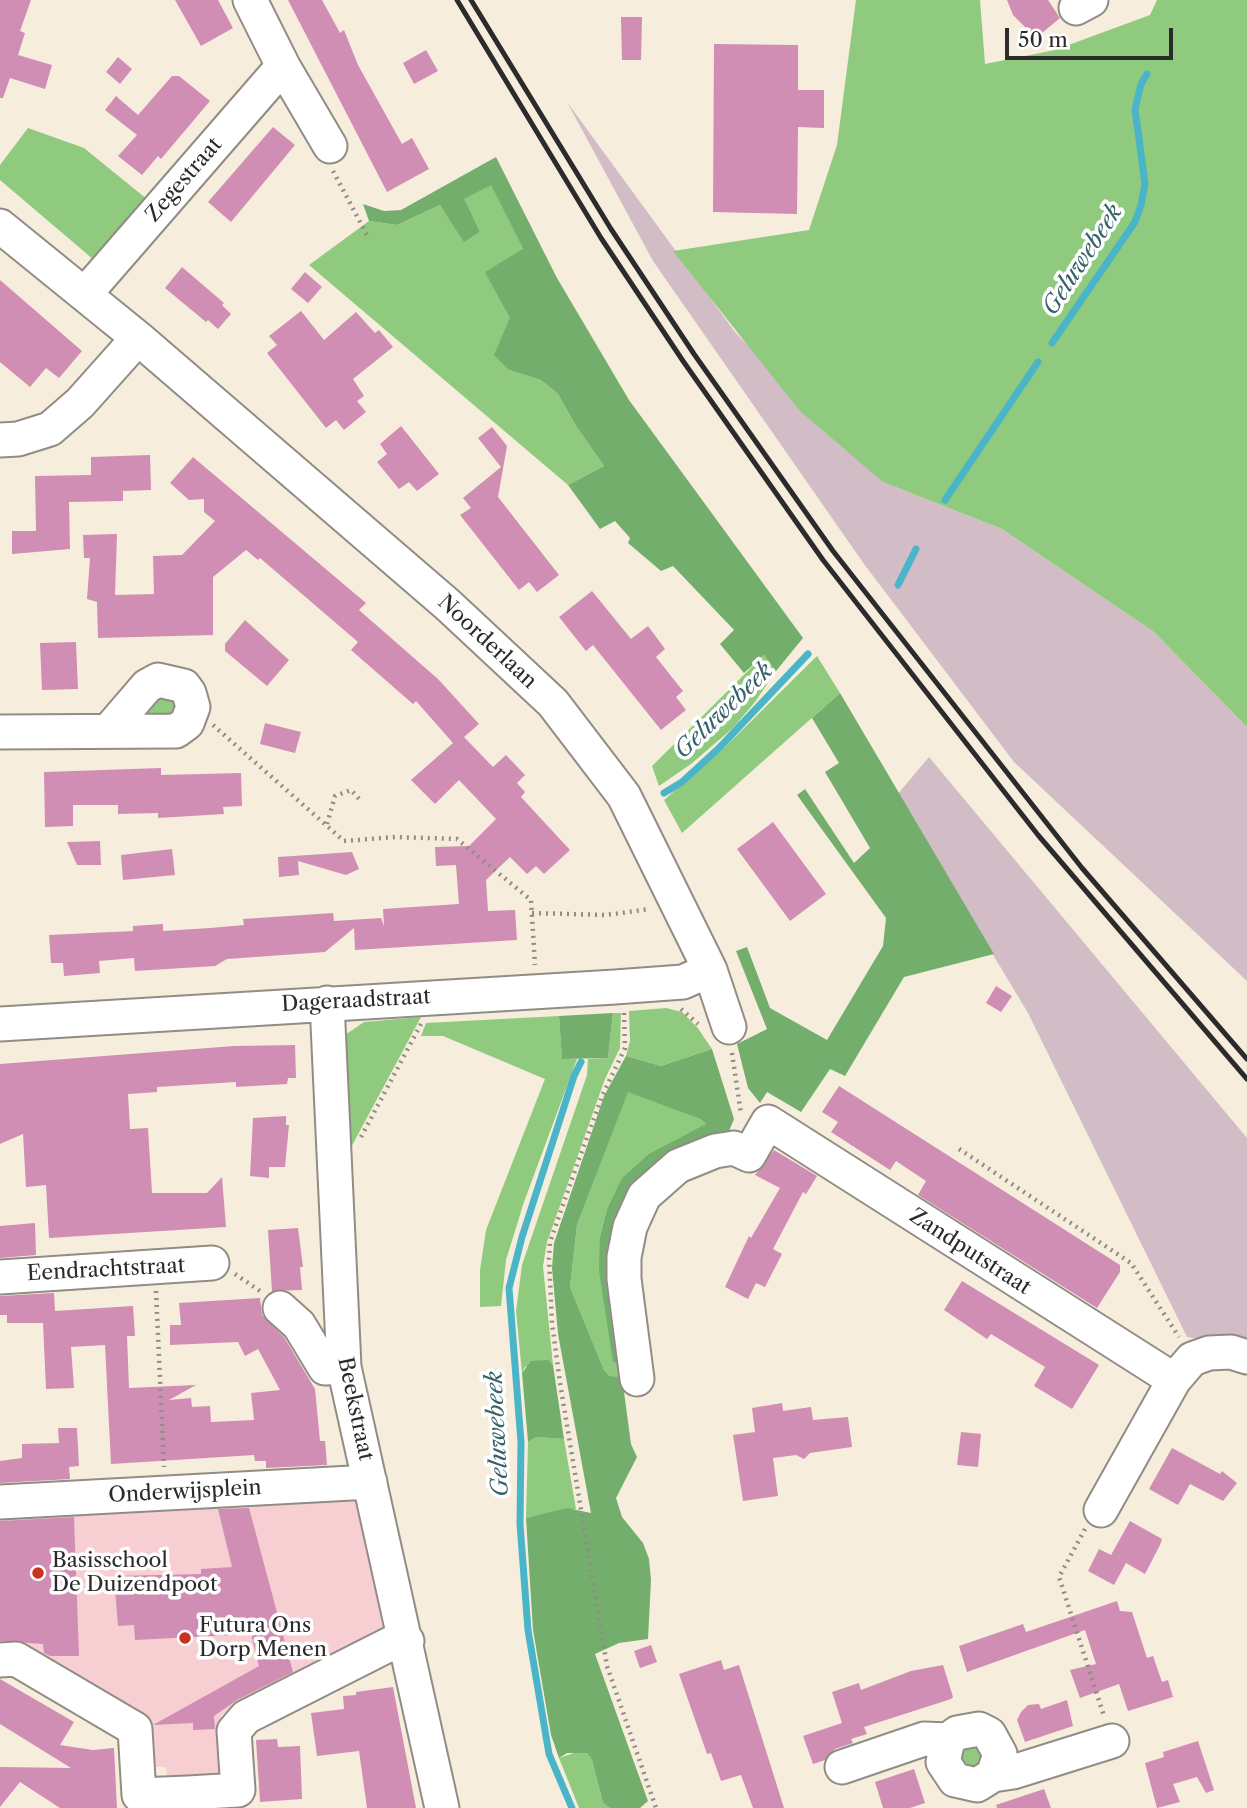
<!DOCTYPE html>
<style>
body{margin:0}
#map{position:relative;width:1247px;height:1808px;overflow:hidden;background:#f7eddc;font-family:"Libre Caslon Text",serif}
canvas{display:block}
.scale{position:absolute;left:1005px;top:28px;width:168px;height:32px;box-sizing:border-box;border:4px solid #2b2b2b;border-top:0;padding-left:9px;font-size:21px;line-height:24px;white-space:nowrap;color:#2b2b2b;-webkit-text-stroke:5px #fff;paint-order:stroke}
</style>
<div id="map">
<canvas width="1247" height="1808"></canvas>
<div class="scale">50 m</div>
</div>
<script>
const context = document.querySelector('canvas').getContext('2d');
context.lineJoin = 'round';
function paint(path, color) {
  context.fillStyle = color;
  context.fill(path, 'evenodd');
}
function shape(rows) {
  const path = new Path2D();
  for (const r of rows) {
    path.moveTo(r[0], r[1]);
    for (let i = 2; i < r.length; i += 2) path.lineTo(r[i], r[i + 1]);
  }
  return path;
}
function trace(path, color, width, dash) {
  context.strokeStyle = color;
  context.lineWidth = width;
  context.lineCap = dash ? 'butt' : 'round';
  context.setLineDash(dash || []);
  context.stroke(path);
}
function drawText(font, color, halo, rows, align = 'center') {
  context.font = font + ' "Libre Caslon Text",serif';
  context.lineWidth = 7;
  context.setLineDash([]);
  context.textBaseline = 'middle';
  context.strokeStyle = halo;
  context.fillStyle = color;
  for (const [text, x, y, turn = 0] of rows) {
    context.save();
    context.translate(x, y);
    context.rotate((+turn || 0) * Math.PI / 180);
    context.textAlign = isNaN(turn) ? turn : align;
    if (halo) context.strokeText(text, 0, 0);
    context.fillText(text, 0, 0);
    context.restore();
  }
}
paint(shape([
 [353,1494,384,1617,384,1630,221,1715,221,1769,218,1778,168,1782,166,1767,153,1767,148,1719,18,1647,0,1646,0,1510]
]), '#f7cfd2');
paint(shape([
 [567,102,735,332,883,482,1002,529,1154,632,1247,727,1247,981,1014,762,864,564,653,261],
 [929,757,1247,1138,1247,1346,1187,1337,1028,1013,897,795]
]), '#d2bdc6');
paint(shape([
 [856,0,980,0,985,64,1055,50,1150,15,1157,0,1247,0,1247,727,1154,632,1002,529,883,482,799,410,673,251,809,230,837,145],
 [28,128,84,148,148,200,94,260,0,180,0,165],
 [491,184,523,249,510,318,509,370,541,380,558,394,576,426,604,466,568,485,309,265,369,221,397,225,440,205,465,241,480,232,463,199],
 [764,655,776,671,755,702,733,728,691,764,659,786,652,766],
 [817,656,840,693,682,833,664,800,725,747],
 [162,692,177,695,179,719,138,715],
 [666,1008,682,1012,697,1027,712,1049,661,1066,626,1056,630,1041,629,1011],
 [613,1013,621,1013,620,1048,605,1079,547,1242,543,1266,553,1365,549,1360,525,1367,522,1373,516,1311,522,1265,587,1075,588,1059,608,1058],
 [559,1016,562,1058,577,1059,524,1202,506,1260,501,1306,480,1307,480,1270,486,1230,545,1079,443,1036,421,1036,426,1023],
 [421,1017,348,1153,345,1035,364,1022],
 [628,1091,700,1119,707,1125,621,1179,607,1209,600,1236,628,1378,610,1376,604,1370,570,1287,577,1225],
 [536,1437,564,1439,576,1509,526,1518,528,1442],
 [964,1743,983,1747,982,1766,964,1770,956,1753],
 [580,1751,587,1753,592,1760,603,1803,610,1808,579,1808,559,1758]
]), '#8fca7e');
paint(shape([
 [496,157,557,278,629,400,803,638,776,671,764,655,744,673,720,644,734,630,673,566,661,571,628,543,630,538,615,521,600,529,568,485,604,466,576,426,558,394,541,380,509,370,494,355,510,318,485,272,523,249,491,185,464,199,480,232,464,242,440,205,397,225,369,221,363,204,384,211,401,210],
 [840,693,994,954,904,977,845,1076,830,1069,801,1112,767,1092,760,1103,748,1088,737,1044,767,1029,736,951,747,947,770,1008,827,1040,883,946,886,918,797,795,805,789,854,863,870,848,825,772,839,763,812,718],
 [613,1013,608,1058,562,1059,559,1016],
 [712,1049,734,1119,727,1136,651,1174,626,1364,613,1362,599,1271,600,1236,607,1209,621,1179,649,1154,706,1124,700,1119,628,1092,577,1225,570,1287,604,1370,610,1376,622,1377,631,1444,637,1457,616,1498,622,1517,643,1543,649,1559,651,1580,648,1639,619,1643,595,1654,648,1801,640,1808,610,1808,603,1803,592,1760,587,1753,567,1753,559,1758,551,1735,533,1630,526,1518,567,1508,591,1513,558,1334,552,1268,554,1243,604,1096,626,1056,661,1066],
 [549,1360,553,1365,564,1439,536,1437,528,1442,522,1373,531,1361]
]), '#73ae6d');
trace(shape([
 [1052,343,1135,222,1141,205,1145,184,1135,109,1141,84,1147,74],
 [945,500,1038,362],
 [898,585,916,549],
 [664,793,682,782,720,747,808,654],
 [572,1808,549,1754,528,1630,520,1524,521,1442,509,1288,522,1237,574,1076,581,1062]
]), '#4ab5c8', 7);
paint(shape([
 [0,0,31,0,20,31,25,33,18,55,52,65,45,89,10,78,3,98,0,98],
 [175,0,218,0,233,28,201,46],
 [288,0,322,0,340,33,344,30,358,65,402,144,412,138,429,169,387,192],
 [1007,0,1048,0,1060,18,1036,38,1013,15],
 [621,17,642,17,641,60,622,60],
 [714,44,798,45,798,90,824,90,824,128,798,127,797,214,713,212],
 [426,50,438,71,414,84,403,63],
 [118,57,132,69,120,84,106,72],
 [172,76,179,76,210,101,161,159,158,156,142,175,118,156,137,135,105,110,116,96,138,115],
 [273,127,295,145,231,222,208,202],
 [182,267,224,303,222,305,231,314,218,329,208,320,206,322,165,288],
 [305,272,322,287,308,303,291,289],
 [0,280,82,351,59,378,46,368,30,387,0,362],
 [301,311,324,340,356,312,375,333,379,330,393,347,353,379,364,396,357,401,366,412,344,430,336,420,326,428,267,353,277,345,269,336],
 [401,426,439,474,417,491,409,482,399,489,377,462,387,454,380,444],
 [492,427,507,446,498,497,559,575,537,592,529,582,519,590,460,515,471,508,463,498,501,467,478,438],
 [150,455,151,490,123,491,123,501,69,502,70,549,12,554,12,531,36,531,35,476,91,475,91,457],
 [193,457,366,603,359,610,438,679,479,724,464,737,493,767,506,755,525,775,517,783,525,792,521,797,570,850,544,874,536,866,527,874,510,857,486,880,488,911,515,910,517,940,355,950,354,928,325,952,227,959,215,966,135,971,134,958,99,961,100,973,64,976,63,963,51,963,49,935,133,931,133,926,163,924,163,931,210,928,244,925,243,919,333,913,334,921,381,918,384,926,383,909,459,904,456,865,436,866,435,847,469,846,496,819,459,780,435,804,411,780,453,743,416,701,413,704,351,650,358,642,260,558,258,560,246,550,213,577,213,635,98,638,97,602,87,599,90,558,84,558,83,535,117,534,115,595,154,594,153,556,182,555,215,521,204,512,204,499,189,500,170,483],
 [592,591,631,639,648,626,665,649,656,657,683,691,676,697,686,710,661,730,593,645,586,651,559,617],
 [245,620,289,660,267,686,225,651,225,644],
 [76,642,78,689,42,690,40,643],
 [265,723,301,732,295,753,260,744],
 [161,768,161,775,241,773,242,806,223,807,224,814,158,818,158,813,118,814,118,805,73,805,73,826,45,827,44,772],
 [773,822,826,894,790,921,737,849],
 [100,841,101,865,77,865,67,842],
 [172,849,175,875,123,880,121,855],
 [352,852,359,869,346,875,298,861,299,875,279,877,278,857],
 [996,986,1012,996,1001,1012,986,1003],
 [295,1045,296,1078,288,1078,287,1084,236,1087,236,1082,157,1087,157,1092,128,1094,130,1129,148,1128,152,1193,207,1193,222,1177,226,1227,49,1238,46,1185,26,1187,23,1134,0,1144,0,1064,234,1046],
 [839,1086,1120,1265,1120,1272,1097,1308,918,1195,926,1181,896,1161,890,1170,831,1132,838,1122,822,1112],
 [286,1116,286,1125,289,1125,285,1167,269,1167,269,1178,250,1176,253,1118],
 [774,1150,817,1176,806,1194,803,1192,773,1249,782,1254,765,1287,756,1283,748,1299,725,1287,749,1236,751,1238,780,1188,755,1175],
 [35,1223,36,1255,0,1258,0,1226],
 [298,1228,303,1267,300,1267,302,1290,272,1291,268,1230],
 [962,1281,1099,1365,1072,1409,1034,1386,1045,1367,991,1334,987,1339,944,1310],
 [54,1293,55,1311,133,1306,135,1336,127,1336,129,1388,196,1385,169,1400,191,1398,192,1407,210,1406,211,1422,254,1420,251,1393,280,1390,258,1349,245,1356,238,1342,170,1345,170,1325,181,1325,179,1303,260,1298,262,1315,284,1337,315,1389,320,1441,325,1441,327,1465,266,1468,266,1461,255,1461,254,1455,111,1464,105,1345,71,1347,74,1388,46,1389,43,1323,7,1323,7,1315,0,1315,0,1296],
 [782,1403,783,1411,811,1407,813,1420,848,1417,852,1447,810,1453,804,1459,796,1455,773,1458,778,1496,743,1501,733,1435,755,1432,752,1408],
 [58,1428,77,1428,79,1466,69,1467,70,1479,0,1483,0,1461,22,1458,22,1444,59,1443],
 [961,1432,981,1434,978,1467,957,1465],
 [1172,1448,1220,1474,1222,1471,1237,1483,1223,1501,1190,1484,1178,1505,1149,1489],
 [249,1508,293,1672,237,1700,214,1716,215,1729,193,1730,193,1723,153,1725,259,1666,251,1634,135,1640,134,1625,118,1626,114,1576,201,1574,201,1569,232,1567,218,1509],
 [74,1517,79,1656,50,1656,44,1653,43,1644,0,1641,0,1521],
 [1130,1521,1162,1539,1160,1545,1145,1574,1126,1563,1114,1585,1088,1571,1099,1549,1111,1555],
 [1117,1601,1120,1611,1132,1612,1147,1658,1153,1656,1162,1682,1168,1680,1173,1697,1128,1711,1119,1684,1080,1698,1070,1670,1096,1664,1085,1630,967,1672,959,1646,1023,1624,1026,1632],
 [651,1645,657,1662,640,1668,634,1651],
 [721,1660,724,1670,739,1665,784,1808,753,1808,741,1775,721,1781,711,1753,707,1754,679,1674],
 [943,1665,953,1697,951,1699,864,1727,867,1734,851,1739,853,1743,835,1749,825,1760,813,1764,803,1736,842,1723,832,1692,859,1683,861,1690,911,1671],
 [0,1679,74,1722,60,1745,93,1750,114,1748,117,1808,60,1808,20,1782,0,1807,0,1767,71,1768,0,1724],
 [393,1687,416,1808,367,1808,359,1751,317,1756,311,1713,344,1709,343,1696,356,1695,356,1692],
 [1067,1700,1073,1726,1025,1742,1017,1720,1021,1712,1028,1705,1039,1704,1041,1709],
 [277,1739,278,1747,300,1746,302,1799,260,1802,256,1740],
 [1198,1741,1214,1790,1206,1793,1197,1777,1173,1784,1180,1802,1157,1808,1145,1763,1164,1757,1163,1752],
 [914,1769,925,1803,910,1808,883,1808,875,1782],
 [1044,1789,1051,1808,997,1808,996,1805]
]), '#d08eb4');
const minor = shape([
 [1076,8,1091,0],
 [283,66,330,146],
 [0,226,138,338,448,605,553,703,624,796,710,970,729,1027],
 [85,294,283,66,250,0],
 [0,440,18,439,50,429,80,403,138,338],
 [0,732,176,731,187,723,193,707,189,693,184,686,158,680,147,686,110,729],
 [327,1003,344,1367,442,1808],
 [0,1024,615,987,683,982,710,970],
 [0,1277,212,1263],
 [280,1308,299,1325,325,1368,344,1367],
 [637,1379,624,1279,624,1257,630,1227,644,1196,678,1166,715,1151,734,1148,749,1155,768,1122,1174,1380],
 [0,1502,370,1482],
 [1101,1510,1174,1380,1192,1359,1209,1353,1231,1352,1247,1357],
 [0,1660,16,1659,135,1729,139,1795,188,1793,238,1790,234,1731,246,1717,390,1644,407,1641],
 [842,1767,924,1739,948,1740,957,1733,979,1729,989,1734,1000,1754,993,1775,977,1785,955,1780,943,1762,948,1740],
 [993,1775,1013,1772,1112,1741]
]);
trace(minor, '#918c84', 37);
trace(shape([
 [333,171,368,237],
 [213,725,344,841,395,837,457,839,531,900,535,965],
 [327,824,335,796,351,790,362,802],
 [532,913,606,915,650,909],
 [681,1009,698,1024],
 [624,1013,625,1048,603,1094,579,1159,550,1242,549,1258,552,1323,560,1383,607,1666,656,1808],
 [732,1053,741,1114],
 [361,1137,421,1024],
 [959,1149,1131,1263,1179,1337],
 [235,1274,260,1291],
 [156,1291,164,1467],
 [1085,1529,1059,1577,1104,1716]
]), '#918c84', 4.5, [2, 5]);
trace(minor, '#fff', 33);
trace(shape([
 [457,0,601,238,683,361,823,560,1038,835,1247,1079],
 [471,0,611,229,694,354,833,551,1082,868,1247,1059]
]), '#2b2b2b', 5);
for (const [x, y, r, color] of [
 [38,1573,7,"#c8321e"],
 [185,1638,7,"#c8321e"]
]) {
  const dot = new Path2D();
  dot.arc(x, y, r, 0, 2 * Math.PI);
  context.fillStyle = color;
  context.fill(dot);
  trace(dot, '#fff', 2.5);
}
drawText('21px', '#2b2b2b', '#fff', [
 ["Zegestraat",184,180,-49],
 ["Noorderlaan",487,642,43],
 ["Dageraadstraat",356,1001,-3],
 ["Zandputstraat",970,1252,33],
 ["Eendrachtstraat",106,1270,-3],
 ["Beekstraat",355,1409,78],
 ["Onderwijsplein",185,1492,-3]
]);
drawText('21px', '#2b2b2b', '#fff', [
 ["Basisschool",52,1561],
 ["De Duizendpoot",52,1585],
 ["Futura Ons",199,1626],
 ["Dorp Menen",199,1650]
], 'left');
drawText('italic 23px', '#37626a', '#fff', [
 ["Geluwebeek",1083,260,-57],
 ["Geluwebeek",724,711,-44],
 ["Geluwebeek",498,1434,-93]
]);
</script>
